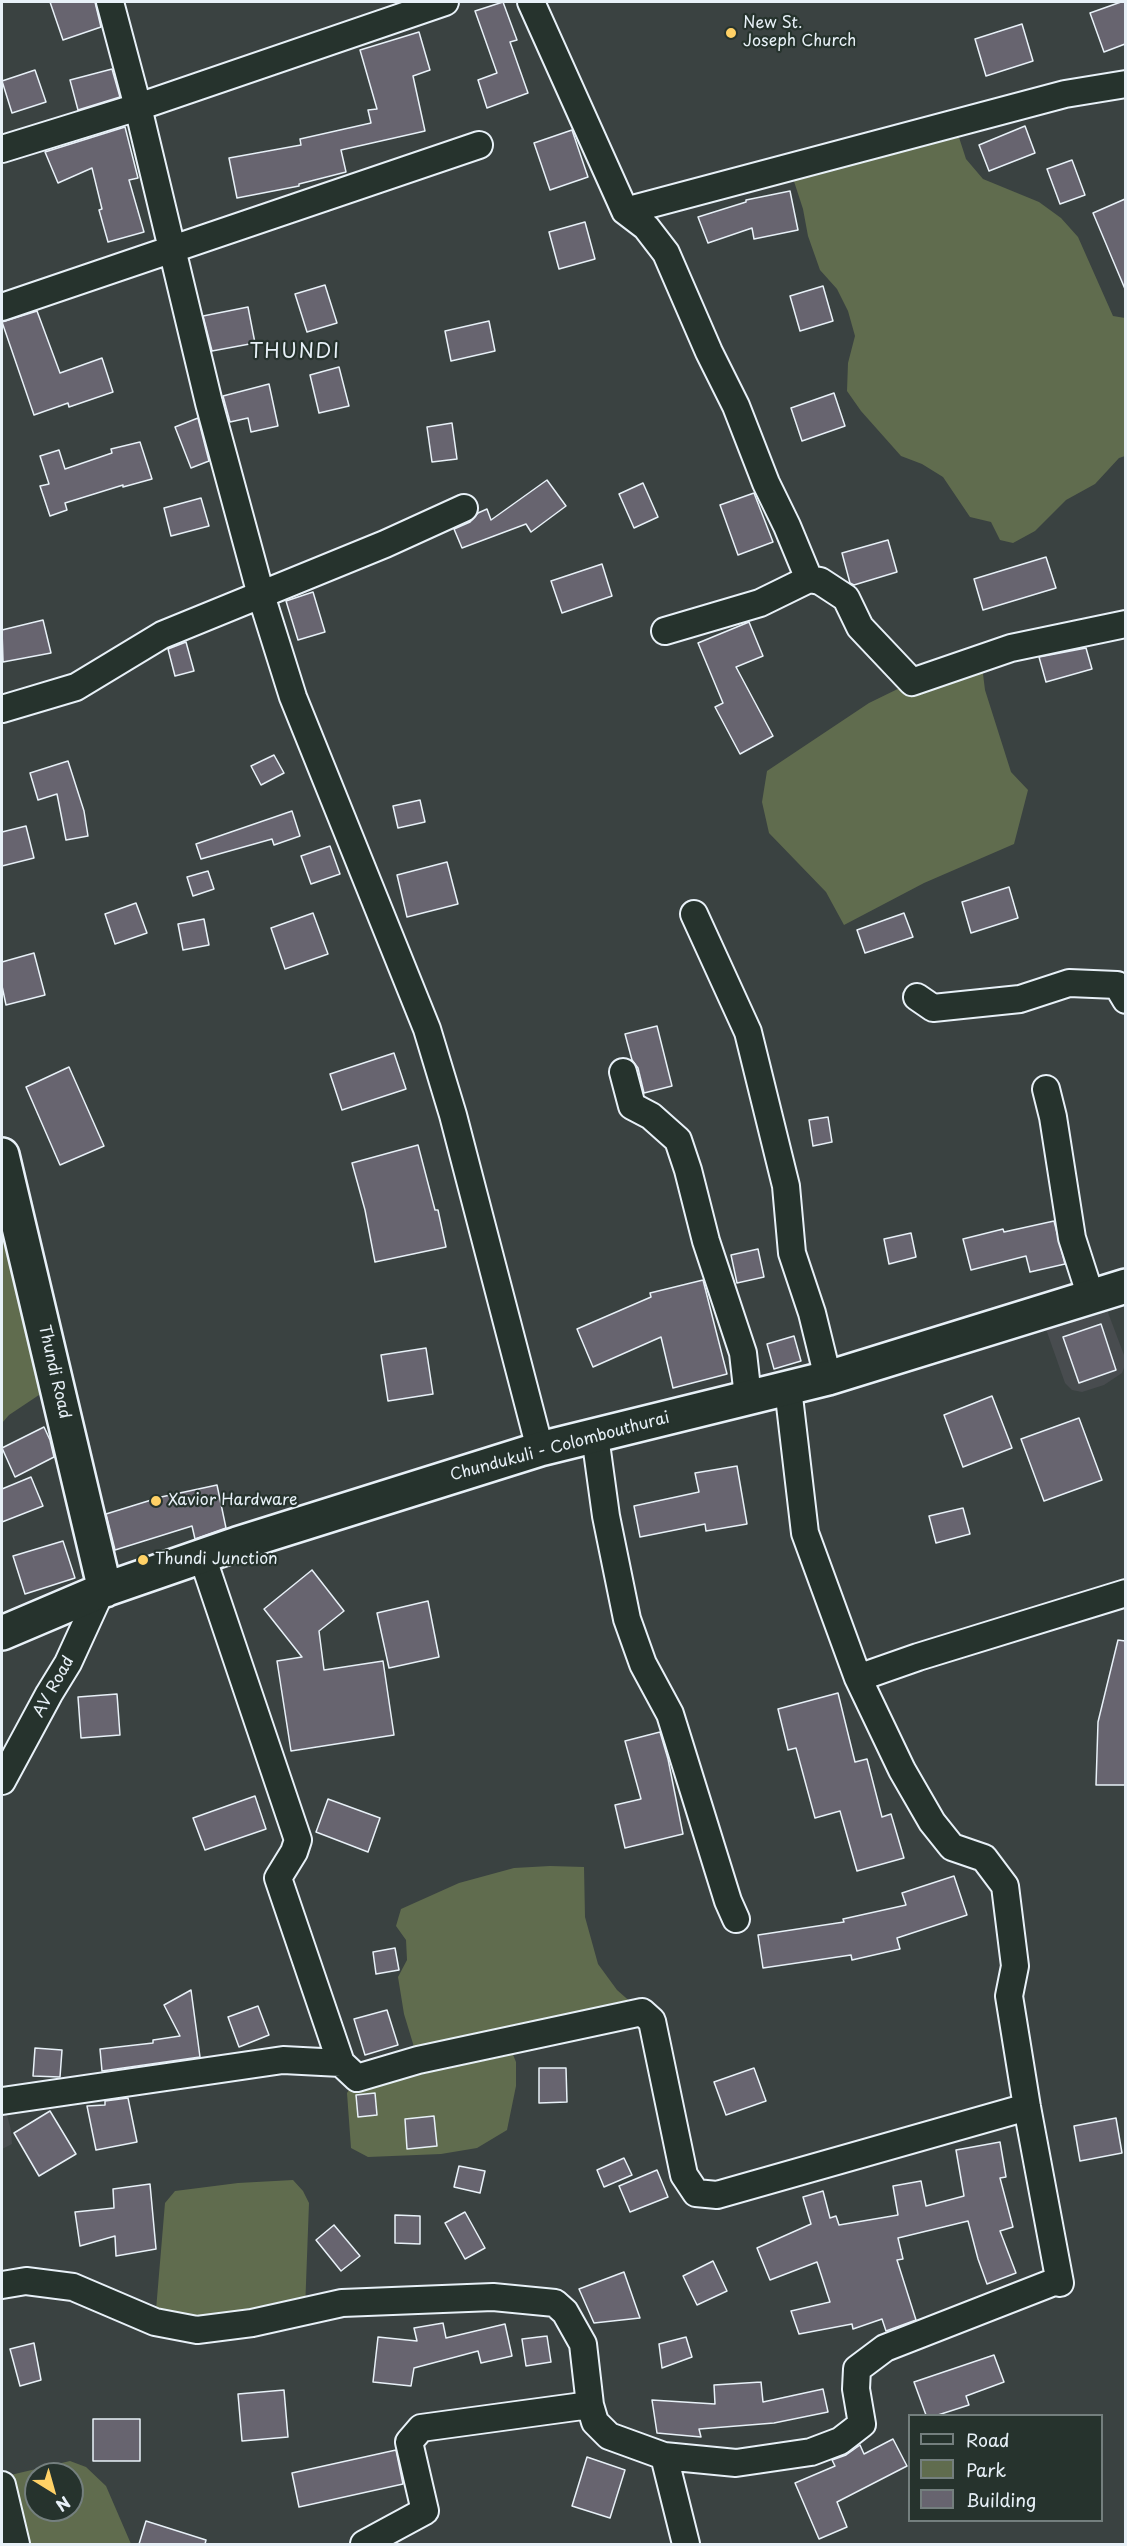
<!DOCTYPE html>
<style>
body{margin:0}
#map{position:relative;width:1127px;height:2546px;overflow:hidden;background:#3a4241;font-family:"Playpen Sans",sans-serif}
canvas{display:block}
.frame{position:absolute;inset:0;border:3px solid #e8f1f8;pointer-events:none}
.legend{position:absolute;left:908px;top:2414px;width:195px;height:108px;box-sizing:border-box;background:#26332d;border:2px solid #747f7e;margin:0;padding:8px 10px;list-style:none;font-size:18px;color:#e8f1f8}
.legend li{display:flex;align-items:center;gap:12px;height:30px}
.legend b{width:30px;border:2px solid #747f7e}
.north{position:absolute;left:24px;top:2462px;width:60px;height:60px;box-sizing:border-box;background:#26332d;border:2px solid #747f7e;border-radius:50%;rotate:143deg;font-size:16px;font-weight:700;line-height:24px;text-align:center;color:#e8f1f8}
.north::after{content:'';display:block;margin:auto;width:21px;height:27px;background:#ffd166;clip-path:polygon(50% 0,100% 100%,50% 72%,0 100%)}
</style>
<div id="map">
<canvas width="1127" height="2546"></canvas>
<div class="frame"></div>
<ul class="legend">
<li><b style="height:8px;background:#26332d"></b>Road</li>
<li><b style="height:16px;background:#606c4e"></b>Park</li>
<li><b style="height:16px;background:#67646f"></b>Building</li>
</ul>
<div class="north">N</div>
</div>
<script>
const context = document.querySelector('canvas').getContext('2d');
context.lineJoin = 'round';
function paint(path, color) {
  context.fillStyle = color;
  context.fill(path, 'evenodd');
}
function shape(rows) {
  const path = new Path2D();
  for (const r of rows) {
    path.moveTo(r[0], r[1]);
    for (let i = 2; i < r.length; i += 2) path.lineTo(r[i], r[i + 1]);
  }
  return path;
}
function trace(path, color, width, dash) {
  context.strokeStyle = color;
  context.lineWidth = width;
  context.lineCap = dash ? 'butt' : 'round';
  context.setLineDash(dash || []);
  context.stroke(path);
}
function drawText(font, color, halo, rows, align = 'center') {
  context.font = font + ' "Playpen Sans",sans-serif';
  context.lineWidth = 4.5;
  context.setLineDash([]);
  context.textBaseline = 'middle';
  context.strokeStyle = halo;
  context.fillStyle = color;
  for (const [text, x, y, turn = 0] of rows) {
    context.save();
    context.translate(x, y);
    context.rotate((+turn || 0) * Math.PI / 180);
    context.textAlign = isNaN(turn) ? turn : align;
    if (halo) context.strokeText(text, 0, 0);
    context.fillText(text, 0, 0);
    context.restore();
  }
}
paint(shape([
 [1101,1294,1124,1355,1125,1365,1122,1373,1104,1385,1082,1392,1072,1390,1065,1383,1040,1312],
 [3,2100,11,2130,12,2144,2,2149]
]), '#484c4f');
paint(shape([
 [955,125,966,159,983,179,1039,202,1061,218,1078,237,1113,316,1125,318,1125,456,1119,458,1095,484,1066,500,1035,531,1013,543,1000,540,991,522,970,517,943,477,922,464,901,456,861,411,847,391,848,363,855,336,848,311,837,289,820,270,808,236,803,209,790,169],
 [981,658,985,690,1011,772,1028,790,1014,844,924,883,844,925,826,892,769,833,762,802,767,771,869,703,912,682],
 [2,1155,57,1383,9,1415,2,1423],
 [550,1866,584,1867,585,1917,598,1964,617,1990,642,2012,508,2042,516,2062,516,2086,507,2130,477,2148,441,2154,368,2157,351,2148,347,2093,357,2078,418,2060,404,2014,398,1977,407,1960,406,1940,396,1926,401,1909,459,1883,514,1868],
 [293,2180,303,2191,309,2203,305,2310,155,2322,165,2203,175,2191,238,2183],
 [70,2461,86,2467,106,2486,131,2544,2,2544,2,2477],
 [36,2474,72,2474,72,2510,36,2510]
]), '#606c4e');
const building = shape([
 [50,2,95,2,101,27,63,40,50,2],
 [503,2,517,40,510,42,528,93,487,108,478,80,497,73,475,11,503,2],
 [1121,2,1125,2,1125,44,1104,52,1090,13,1121,2],
 [1022,24,1033,61,986,76,975,39,1022,24],
 [419,32,430,70,413,76,425,131,341,150,346,172,299,184,299,186,237,198,229,158,301,145,300,139,371,123,368,110,377,109,360,50,419,32],
 [112,69,120,97,78,110,70,80,112,69],
 [35,70,46,102,12,113,2,81,35,70],
 [1025,126,1035,153,989,171,979,145,1025,126],
 [125,127,138,178,129,180,144,232,108,242,99,210,102,209,92,168,58,183,45,152,125,127],
 [572,130,588,177,550,190,534,143,572,130],
 [1072,160,1085,195,1060,204,1047,169,1072,160],
 [790,191,798,230,754,239,752,228,708,243,698,217,746,202,746,200,790,191],
 [1125,199,1125,289,1093,213,1125,199],
 [585,222,595,259,559,269,549,232,585,222],
 [325,285,337,323,307,332,295,294,325,285],
 [823,286,833,321,800,331,790,296,823,286],
 [248,307,255,343,212,351,203,316,248,307],
 [37,311,60,373,102,358,113,392,69,407,68,403,34,415,2,322,37,311],
 [489,321,495,351,451,361,445,331,489,321],
 [339,367,349,406,319,413,310,375,339,367],
 [269,384,278,426,251,432,248,418,230,422,223,396,269,384],
 [834,393,845,426,802,441,791,408,834,393],
 [198,418,209,461,191,468,175,427,198,418],
 [452,423,457,459,432,462,427,427,452,423],
 [140,442,152,479,123,487,123,485,65,503,67,510,50,516,40,486,49,484,40,456,59,450,65,469,112,453,111,449,140,442],
 [547,480,566,506,531,532,526,524,462,548,454,529,470,522,478,513,487,509,491,520,547,480],
 [643,483,658,517,634,528,619,494,643,483],
 [754,493,773,542,738,555,720,505,754,493],
 [201,498,209,526,171,536,164,508,201,498],
 [888,540,897,572,854,585,850,583,842,553,888,540],
 [1046,557,1056,588,983,610,974,579,1046,557],
 [602,564,612,596,562,613,551,581,602,564],
 [313,592,325,632,298,640,286,601,313,592],
 [43,620,51,653,3,662,2,630,43,620],
 [749,622,763,656,736,667,773,736,740,754,715,707,723,703,698,643,749,622],
 [186,642,194,671,175,676,168,649,186,642],
 [1086,648,1092,669,1046,682,1039,657,1086,648],
 [274,755,284,773,261,785,251,766,274,755],
 [68,761,84,811,88,836,66,840,57,794,38,800,30,773,68,761],
 [420,800,425,822,398,828,393,806,420,800],
 [292,811,300,836,274,845,272,839,201,859,196,844,292,811],
 [26,826,34,858,2,866,2,832,26,826],
 [330,846,340,874,311,884,301,856,330,846],
 [447,862,458,904,407,917,397,875,447,862],
 [208,871,214,889,193,896,187,877,208,871],
 [1009,887,1018,918,971,933,962,902,1009,887],
 [136,903,147,933,115,944,105,914,136,903],
 [313,913,328,954,285,969,271,928,313,913],
 [904,913,913,937,865,953,857,930,904,913],
 [204,919,209,945,183,950,178,924,204,919],
 [34,953,45,995,6,1005,2,986,2,962,34,953],
 [657,1026,672,1086,644,1093,638,1068,632,1060,625,1034,657,1026],
 [394,1053,406,1089,342,1110,330,1074,394,1053],
 [69,1067,104,1146,60,1165,26,1087,69,1067],
 [828,1117,832,1142,813,1146,809,1120,828,1117],
 [418,1145,435,1210,438,1210,446,1247,375,1262,365,1210,352,1163,418,1145],
 [1054,1221,1065,1264,1030,1272,1026,1256,971,1270,963,1239,1003,1229,1004,1232,1054,1221],
 [911,1233,916,1257,889,1264,884,1239,911,1233],
 [758,1249,764,1277,737,1283,731,1255,758,1249],
 [703,1280,727,1374,673,1388,661,1337,593,1367,577,1329,651,1297,650,1293,703,1280],
 [1101,1324,1116,1370,1079,1383,1063,1337,1101,1324],
 [794,1336,801,1361,774,1369,767,1344,794,1336],
 [426,1348,433,1394,388,1401,381,1355,426,1348],
 [992,1396,1012,1448,963,1467,944,1415,992,1396],
 [1079,1418,1102,1480,1044,1501,1021,1439,1079,1418],
 [44,1427,50,1440,54,1457,15,1477,2,1448,44,1427],
 [737,1466,747,1524,706,1531,705,1524,640,1537,634,1506,699,1492,695,1473,737,1466],
 [31,1477,43,1506,2,1522,2,1489,31,1477],
 [217,1485,226,1528,195,1539,192,1526,115,1550,106,1514,161,1497,217,1485],
 [963,1508,970,1534,936,1543,929,1516,963,1508],
 [63,1541,75,1578,25,1594,13,1556,63,1541],
 [312,1570,344,1611,319,1631,324,1670,383,1661,394,1735,291,1751,277,1661,302,1657,264,1609,312,1570],
 [428,1601,439,1657,389,1668,377,1613,428,1601],
 [1118,1640,1125,1641,1125,1785,1096,1785,1098,1722,1118,1640],
 [838,1693,855,1762,867,1759,882,1817,891,1814,904,1858,857,1871,840,1811,815,1818,796,1748,788,1750,778,1709,838,1693],
 [117,1694,120,1735,81,1738,78,1697,117,1694],
 [660,1732,668,1759,683,1834,625,1848,615,1805,641,1799,625,1741,660,1732],
 [255,1796,266,1829,205,1850,193,1818,255,1796],
 [328,1799,380,1818,368,1852,316,1832,328,1799],
 [954,1876,967,1915,897,1938,900,1949,852,1960,851,1955,763,1968,758,1935,844,1922,843,1919,906,1905,902,1893,954,1876],
 [395,1948,399,1970,376,1974,373,1952,395,1948],
 [191,1990,200,2057,102,2071,100,2049,153,2043,153,2040,180,2036,164,2005,191,1990],
 [258,2006,269,2035,239,2047,228,2017,258,2006],
 [387,2010,398,2045,365,2055,354,2019,387,2010],
 [35,2048,62,2050,60,2077,33,2076,35,2048],
 [539,2068,566,2068,567,2102,539,2103,539,2068],
 [754,2068,766,2101,726,2115,714,2082,754,2068],
 [375,2093,377,2115,358,2117,356,2095,375,2093],
 [128,2098,137,2142,96,2150,87,2106,105,2105,105,2101,128,2098],
 [50,2111,76,2154,39,2176,14,2133,50,2111],
 [434,2116,437,2146,407,2149,405,2119,434,2116],
 [1116,2118,1122,2153,1080,2161,1074,2126,1116,2118],
 [1000,2142,1006,2177,1000,2178,1013,2227,1000,2231,1016,2273,987,2284,978,2259,968,2221,898,2238,903,2259,897,2260,916,2320,886,2331,882,2319,853,2329,852,2324,799,2334,791,2311,830,2302,817,2262,770,2280,757,2248,811,2224,803,2197,823,2191,830,2218,836,2216,839,2225,898,2215,893,2186,921,2181,926,2206,964,2196,956,2150,1000,2142],
 [624,2158,632,2175,604,2187,597,2170,624,2158],
 [459,2166,485,2171,480,2193,454,2187,459,2166],
 [657,2170,668,2197,630,2212,619,2186,657,2170],
 [150,2184,156,2249,116,2256,115,2236,80,2246,75,2212,114,2208,113,2189,150,2184],
 [465,2212,485,2248,465,2259,445,2223,465,2212],
 [395,2215,420,2216,420,2244,395,2243,395,2215],
 [334,2225,360,2256,341,2271,316,2240,334,2225],
 [713,2261,727,2291,697,2305,683,2276,713,2261],
 [624,2272,640,2318,594,2323,579,2289,624,2272],
 [443,2323,446,2338,505,2324,512,2356,481,2363,478,2351,414,2368,411,2386,373,2382,378,2337,417,2341,414,2328,443,2323],
 [547,2336,551,2362,526,2366,522,2339,547,2336],
 [686,2337,692,2357,662,2368,659,2344,686,2337],
 [34,2343,41,2380,20,2386,10,2349,34,2343],
 [994,2355,1004,2382,966,2396,969,2405,938,2415,926,2415,914,2382,994,2355],
 [761,2382,763,2402,823,2389,828,2412,774,2423,699,2429,701,2437,657,2433,652,2400,715,2404,714,2385,761,2382],
 [284,2390,288,2437,242,2441,238,2394,284,2390],
 [93,2419,140,2419,140,2461,93,2461,93,2419],
 [893,2439,907,2466,837,2502,847,2527,819,2539,795,2483,835,2466,832,2460,846,2455,860,2445,864,2454,893,2439],
 [396,2450,403,2484,299,2507,292,2473,396,2450],
 [587,2457,625,2470,610,2518,572,2506,587,2457],
 [146,2521,206,2540,205,2544,139,2544,146,2521]
]);
paint(building, '#67646f');
trace(building, '#e8f1f8', 1.5);
const street = shape([
 [110,2,138,107,209,403,261,595,293,697,427,1029,453,1115,540,1449],
 [531,2,625,211,1065,94,1126,84],
 [2,149,138,107,445,2],
 [625,211,646,227,666,253,709,352,736,406,766,483,787,526,809,579],
 [2,307,479,145],
 [665,631,760,603,809,579,820,581,846,598,860,627,912,682,1011,648,1126,624],
 [2,709,76,687,162,635,385,544,464,508],
 [694,914,748,1032,786,1186,792,1253,812,1313,828,1378],
 [917,997,933,1008,1020,999,1069,983,1117,985,1126,1000],
 [623,1072,632,1106,651,1116,678,1140,688,1170,706,1241,743,1353,748,1397],
 [1046,1089,1053,1117,1072,1238,1091,1297],
 [595,1436,606,1516,627,1619,643,1664,670,1714,728,1901,736,1919],
 [202,1556,298,1840,294,1852,278,1878,341,2063],
 [858,1678,918,1657,1126,1593],
 [2,1781,49,1694,68,1663,101,1591],
 [2,2101,283,2060,341,2063,357,2078,418,2060,642,2012,652,2021,684,2175,696,2193,717,2195,1027,2107],
 [2,2285,26,2281,73,2287,155,2322,197,2330,252,2323,342,2303,493,2297,555,2303,565,2312,583,2344,590,2405,595,2422,609,2436,664,2456,736,2463,811,2452,840,2441,862,2424,856,2389,857,2369,885,2348,1054,2282,1060,2283,1027,2107,1009,1996,1015,1966,1005,1886,984,1858,952,1847,932,1822,902,1770,858,1678,805,1533,788,1388],
 [664,2456,686,2544],
 [2,2485,16,2544],
 [364,2544,425,2511,409,2442,421,2428,590,2405]
]);
const secondary = shape([
 [2,1155,105,1590],
 [2,1633,101,1591,237,1544,540,1449,828,1378,1126,1286]
]);
trace(street, '#e8f1f8', 30);
trace(secondary, '#e8f1f8', 38);
trace(street, '#26332d', 26);
trace(secondary, '#26332d', 33);
for (const [x, y, r, color] of [
 [731,33,6,"#ffd166"],
 [156,1501,6,"#ffd166"],
 [143,1560,6,"#ffd166"]
]) {
  const dot = new Path2D();
  dot.arc(x, y, r, 0, 2 * Math.PI);
  context.fillStyle = color;
  context.fill(dot);
  trace(dot, '#26332d', 2);
}
drawText('16px', '#e8f1f8', '#26332d', [
 ["New St.",743,24],
 ["Joseph Church",743,42],
 ["Xavior Hardware",168,1501],
 ["Thundi Junction",155,1560]
], 'left');
drawText('16px', '#e8f1f8', '#26332d', [
 ["Thundi Road",54,1372,77],
 ["Chundukuli - Colombouthurai",560,1447,-15],
 ["AV Road",54,1687,-61]
]);
context.letterSpacing = '1.5px';
drawText('20px', '#e8f1f8', '#26332d', [
 ["THUNDI",295,352]
]);
context.letterSpacing = '0px';
</script>
